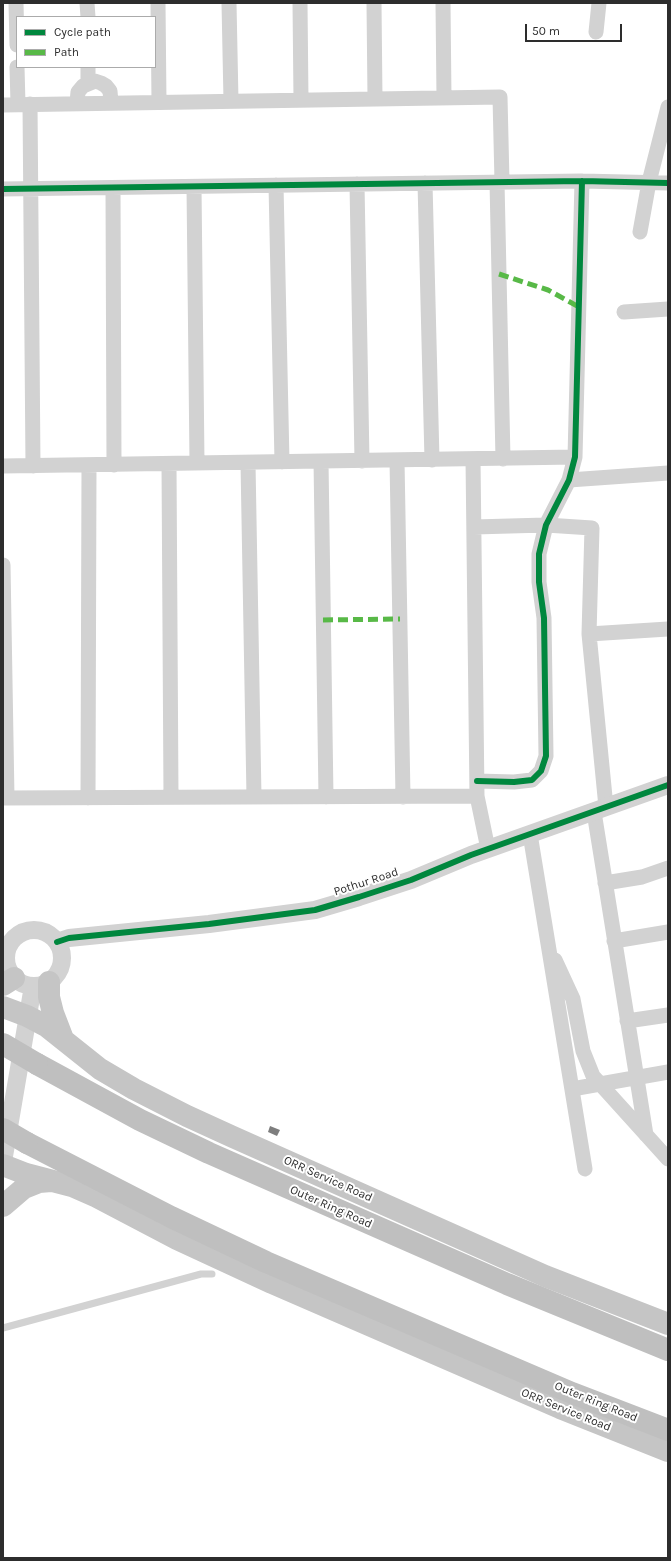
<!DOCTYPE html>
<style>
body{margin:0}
#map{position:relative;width:671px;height:1561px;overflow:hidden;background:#fff;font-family:Karla,sans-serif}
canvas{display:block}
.frame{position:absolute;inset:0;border:4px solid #2d2d2d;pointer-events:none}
.legend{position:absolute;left:16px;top:16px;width:140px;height:52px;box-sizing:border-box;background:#fff;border:1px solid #ababab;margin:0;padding:5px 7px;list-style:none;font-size:12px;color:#2d2d2d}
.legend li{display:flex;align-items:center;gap:8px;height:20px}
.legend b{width:20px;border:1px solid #ababab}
.scale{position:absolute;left:525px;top:24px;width:97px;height:18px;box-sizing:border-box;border:2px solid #2d2d2d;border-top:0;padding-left:5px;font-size:12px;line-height:14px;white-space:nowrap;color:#2d2d2d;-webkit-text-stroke:3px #fff;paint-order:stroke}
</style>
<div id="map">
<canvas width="671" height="1561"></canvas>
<div class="frame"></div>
<ul class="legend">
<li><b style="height:5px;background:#00873e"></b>Cycle path</li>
<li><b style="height:5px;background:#58b947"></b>Path</li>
</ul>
<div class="scale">50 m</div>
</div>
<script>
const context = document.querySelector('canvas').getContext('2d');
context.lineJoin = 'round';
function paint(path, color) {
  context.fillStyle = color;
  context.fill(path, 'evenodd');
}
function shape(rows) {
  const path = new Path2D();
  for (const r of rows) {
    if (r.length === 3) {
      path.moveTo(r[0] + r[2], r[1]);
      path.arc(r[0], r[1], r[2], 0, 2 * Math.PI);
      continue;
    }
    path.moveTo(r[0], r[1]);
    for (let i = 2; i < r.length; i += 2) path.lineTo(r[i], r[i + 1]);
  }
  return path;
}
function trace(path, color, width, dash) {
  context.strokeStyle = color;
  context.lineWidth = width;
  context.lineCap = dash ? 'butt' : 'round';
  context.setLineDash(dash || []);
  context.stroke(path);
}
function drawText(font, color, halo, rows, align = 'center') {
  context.font = font + ' Karla,sans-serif';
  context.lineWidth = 4;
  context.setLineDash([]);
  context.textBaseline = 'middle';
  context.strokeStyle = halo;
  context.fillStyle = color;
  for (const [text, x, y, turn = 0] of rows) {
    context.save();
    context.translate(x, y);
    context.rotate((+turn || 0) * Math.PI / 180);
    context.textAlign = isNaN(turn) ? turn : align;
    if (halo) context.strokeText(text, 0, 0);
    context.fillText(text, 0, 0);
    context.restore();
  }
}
paint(shape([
 [270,1126,280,1130,277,1136,268,1132]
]), '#7e7e7e');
trace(shape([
 [3,1328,201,1274,212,1274]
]), '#d2d2d2', 7);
trace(shape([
 [16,3,17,45],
 [87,3,88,17],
 [158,3,159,102],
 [229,3,231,101],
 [300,3,301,100],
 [374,3,375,99],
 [443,3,444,98],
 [596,32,599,3],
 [17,67,18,104],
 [88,67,88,83],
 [77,103,78,92,83,86,95,81,101,83,106,86,110,91,111,103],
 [30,104,33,466],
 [3,105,500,97,502,182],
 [497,182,503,459],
 [425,183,432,460],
 [357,184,362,461],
 [276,185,282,462],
 [194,187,197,463],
 [113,188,114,465],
 [3,189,582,181,668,183],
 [640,232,649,182,668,107],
 [624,312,668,309],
 [473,459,477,796,488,849],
 [397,460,403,797],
 [321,461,326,797],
 [248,463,254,797],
 [169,464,171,797],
 [3,466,575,457],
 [569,480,668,473],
 [474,527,546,525,592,528,589,634,606,807],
 [3,565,7,798],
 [589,634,668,629],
 [477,781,514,782,532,780,541,771,546,756,544,618,539,582,539,554,546,525,569,480,575,457,582,181],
 [3,798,477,796],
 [88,798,89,465],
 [594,812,646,1135],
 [530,834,585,1169],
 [605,883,642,877,668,868],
 [614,941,668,932],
 [555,960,573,999,583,1051,593,1076,668,1159],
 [627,1021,668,1015],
 [572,1089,668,1072]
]), '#d2d2d2', 15);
trace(shape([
 [34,958,28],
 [57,942,69,938,209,924,315,910,359,897,411,880,471,855,668,785],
 [3,1162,33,986]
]), '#d2d2d2', 18);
trace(shape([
 [49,982,49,997,53,1013,63,1039],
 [3,985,14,978],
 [3,1007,27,1016,46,1026,100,1069,134,1089,187,1116,233,1137,545,1276,668,1324],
 [3,1165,26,1174,72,1186,97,1197,177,1239,272,1283,560,1408,668,1451],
 [3,1206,24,1188,39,1182,51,1181]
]), '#c5c5c5', 22);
trace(shape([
 [37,1064,140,1120,209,1153,507,1284,668,1350],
 [27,1143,171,1217,266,1262,572,1393,668,1430]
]), '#bfbfbf', 22);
trace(shape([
 [3,1044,37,1064],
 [3,1129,27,1143]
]), '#bfbfbf', 22);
trace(shape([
 [499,274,548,290,579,307],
 [323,620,400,619]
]), '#58b947', 5, [10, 5]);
trace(shape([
 [3,189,582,181,668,183],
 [477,781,514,782,532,780,541,771,546,756,544,618,539,582,539,554,546,525,569,480,575,457,582,181],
 [57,942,69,938,209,924,315,910,359,897,411,880,471,855,668,785]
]), '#00873e', 6);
drawText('12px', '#2d2d2d', '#fff', [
 ["Pothur Road",366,882,-18],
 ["ORR Service Road",328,1179,24],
 ["Outer Ring Road",331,1207,24],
 ["Outer Ring Road",596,1402,22],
 ["ORR Service Road",566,1410,22]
]);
</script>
